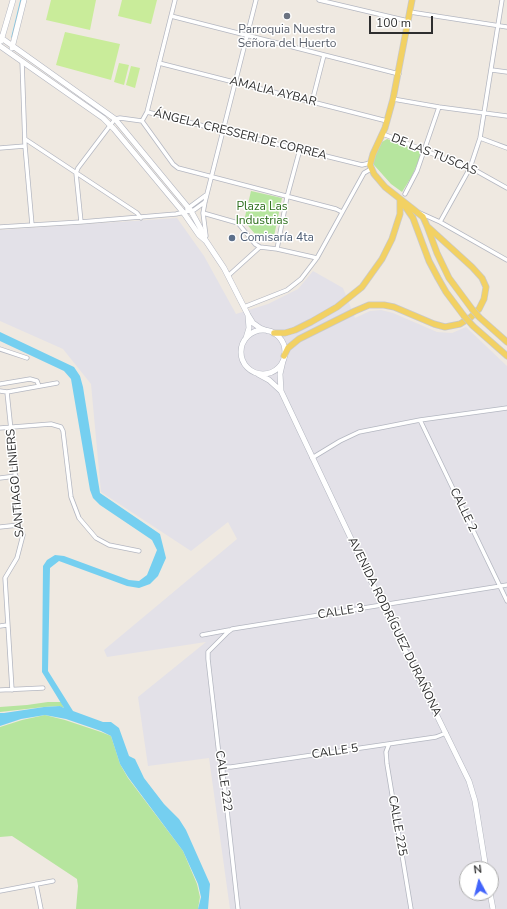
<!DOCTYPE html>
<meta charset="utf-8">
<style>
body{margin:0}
#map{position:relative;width:507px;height:909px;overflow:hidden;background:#efe9e1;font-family:"Nunito Sans",sans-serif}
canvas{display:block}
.north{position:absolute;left:459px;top:861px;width:40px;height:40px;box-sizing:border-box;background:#fff;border:1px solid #ababab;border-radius:50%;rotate:353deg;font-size:11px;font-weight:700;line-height:16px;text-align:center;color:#2e2e2e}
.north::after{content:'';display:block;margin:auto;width:14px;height:18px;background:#4264fb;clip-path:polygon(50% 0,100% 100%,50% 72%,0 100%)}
.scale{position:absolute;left:369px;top:16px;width:64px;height:18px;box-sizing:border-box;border:2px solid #2e2e2e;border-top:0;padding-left:5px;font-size:12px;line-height:14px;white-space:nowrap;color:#2e2e2e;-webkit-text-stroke:3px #fff;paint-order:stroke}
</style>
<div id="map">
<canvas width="507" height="909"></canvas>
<div class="north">N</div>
<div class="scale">100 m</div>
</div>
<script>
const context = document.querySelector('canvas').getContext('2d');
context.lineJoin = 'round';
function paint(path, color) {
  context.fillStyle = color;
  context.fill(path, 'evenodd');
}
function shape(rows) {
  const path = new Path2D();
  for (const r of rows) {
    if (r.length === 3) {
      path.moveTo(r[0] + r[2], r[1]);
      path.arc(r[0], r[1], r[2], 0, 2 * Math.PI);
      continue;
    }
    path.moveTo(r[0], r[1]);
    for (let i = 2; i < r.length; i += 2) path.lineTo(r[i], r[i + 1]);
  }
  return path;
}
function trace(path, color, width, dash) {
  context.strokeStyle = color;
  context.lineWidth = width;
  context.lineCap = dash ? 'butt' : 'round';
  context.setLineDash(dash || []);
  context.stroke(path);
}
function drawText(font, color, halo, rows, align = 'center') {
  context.font = font + ' "Nunito Sans",sans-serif';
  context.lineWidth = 3;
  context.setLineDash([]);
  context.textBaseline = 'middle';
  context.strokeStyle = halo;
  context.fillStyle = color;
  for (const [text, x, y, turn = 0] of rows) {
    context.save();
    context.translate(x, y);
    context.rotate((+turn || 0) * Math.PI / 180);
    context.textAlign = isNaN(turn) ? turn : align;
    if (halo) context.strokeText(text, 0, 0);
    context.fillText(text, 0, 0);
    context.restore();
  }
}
paint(shape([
 [177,218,204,256,236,314,268,304,298,289,313,271,343,288,355,318,370,311,381,310,393,313,437,332,452,333,466,327,507,366,507,909,230,909,209,758,148,766,138,697,206,642,107,657,104,650,237,539,228,522,191,551,101,492,91,384,63,349,0,321,0,230],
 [467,869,491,869,491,893,467,893]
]), '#e3e1e8');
paint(shape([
 [387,139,419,151,421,155,412,176,402,192,391,184,374,165,373,159,382,142],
 [251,191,282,198,273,241,261,241,244,221],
 [48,702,61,702,64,708,59,706,44,707,0,712,0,707,27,705],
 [45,715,65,720,101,732,111,736,120,764,128,778,183,851,197,884,200,897,198,909,76,909,78,886,77,879,12,836,0,837,0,727,22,720]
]), '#b6e59e');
paint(shape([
 [51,0,96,0,90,30,46,20],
 [122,0,157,0,151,24,118,16],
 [65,32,120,44,111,80,56,65],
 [119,63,129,65,124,85,114,82],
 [131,66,140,68,135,88,126,85]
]), '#c9ec9a');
paint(shape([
 [0,332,74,367,80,376,83,387,100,493,160,534,166,558,158,576,150,584,139,588,127,586,59,561,50,568,48,671,73,711,103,722,111,722,119,728,129,756,135,759,144,778,164,804,179,819,186,830,210,884,208,909,198,909,201,897,198,884,183,851,128,777,120,764,111,736,101,731,66,719,45,715,21,719,0,726,0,713,4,713,44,707,60,706,64,708,42,672,43,566,47,560,55,555,64,556,129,580,139,581,147,575,157,550,152,540,100,505,93,498,90,490,71,379,64,371,0,341]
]), '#75cff0');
trace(shape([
 [12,37,21,0]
]), '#75cff0', 1.5);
const minor = shape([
 [319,0,408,21],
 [410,12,507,27],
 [171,16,399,74],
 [22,61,25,146,32,225],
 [159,63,387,121],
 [492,70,507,72],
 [393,99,439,107,507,116],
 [312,102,324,55],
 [147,112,175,0],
 [142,121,173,164,178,168,336,209,342,212],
 [383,134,466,167,473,169,507,188],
 [480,138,507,148],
 [25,139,137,213,141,218],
 [0,148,25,146],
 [405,194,417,171,439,107],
 [187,209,206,195],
 [203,213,238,223,255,244,260,247,277,249,317,258],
 [420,213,440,222,507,260],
 [81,222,76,173,78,168,115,119,120,118,142,121,147,112,358,164,362,165,370,163],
 [440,222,470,168,480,138,502,0],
 [0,227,81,222,176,214,194,210,205,202],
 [206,236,203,213,205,202,256,0],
 [277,249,287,197,300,149],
 [229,275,260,247],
 [244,307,287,290,301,279,317,258,364,173,371,169],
 [0,349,27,358],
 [0,384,30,379,37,381,39,386],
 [0,391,7,392,57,383],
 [7,392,14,459,19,525,23,535,17,558,5,578,12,690],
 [420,420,507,601],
 [0,428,51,424,61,427,63,431,71,497,79,518,96,538,109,545,139,551],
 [312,458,340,441,359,432,420,420,507,408],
 [0,478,16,476],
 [0,527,19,525],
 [0,626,7,625],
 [202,635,229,630],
 [0,690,43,688],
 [389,744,386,752,387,764,411,909],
 [223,767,231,767,436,737,446,733],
 [36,884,41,909],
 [0,891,53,881],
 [238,909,223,774,223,767,219,755,208,659,208,652,228,632,232,629,507,585]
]);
const secondary = shape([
 [0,37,115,119,191,211,202,231,205,239],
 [1,41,13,0],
 [0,46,103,118,114,129,183,212,199,235,206,241,224,268,248,315,253,323,260,328,268,331],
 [12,48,24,0],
 [263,352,22],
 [246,338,249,328,248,316],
 [283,361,280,374,281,391,372,583,469,781,475,801,486,869],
 [258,374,269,380,281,391],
 [490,893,493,909]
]);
const primary = shape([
 [412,0,393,99,385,128,373,154,370,165,374,174,385,187,413,209,423,217,427,226,437,253,449,278,472,309],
 [404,205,413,218,429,261,438,278,446,292,464,316],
 [479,317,507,342],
 [473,326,507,356],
 [274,333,285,333,295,330,311,322,337,307,362,287,382,259,392,239,400,214,400,200],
 [284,356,288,348,299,339,355,311,369,305,384,305,394,307,434,324,445,327,460,324,471,317,479,309,484,299,486,287,482,278,472,267,427,226]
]);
trace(minor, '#b4b7c1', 5);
trace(secondary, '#b4b7c1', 6);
trace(primary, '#c9c9c9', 7);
trace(minor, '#fff', 3.5);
trace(secondary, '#fff', 5);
trace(primary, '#f2d163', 5.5);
const primaryBridge = shape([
 [472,309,479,317],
 [464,316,473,326]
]);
trace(primaryBridge, '#c9c9c9', 7, []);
trace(primaryBridge, '#f2d163', 5.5);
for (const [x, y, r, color] of [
 [287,16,4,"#6b7280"],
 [232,238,4,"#5c6f8a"]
]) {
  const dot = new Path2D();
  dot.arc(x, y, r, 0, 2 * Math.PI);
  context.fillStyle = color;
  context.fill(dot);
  trace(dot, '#fff', 1.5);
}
drawText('12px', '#5b616d', '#fff', [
 ["Parroquia Nuestra",287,30],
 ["Señora del Huerto",287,44]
]);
drawText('12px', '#2e2e2e', '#fff', [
 ["AMALIA AYBAR",273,92,14],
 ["ÁNGELA CRESSERI DE CORREA",240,135,14],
 ["DE LAS TUSCAS",434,155,22],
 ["SANTIAGO LINIERS",16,483,-95],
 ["CALLE 2",463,510,64],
 ["CALLE 3",341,612,-9],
 ["AVENIDA RODRÍGUEZ DURAÑONA",394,627,64],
 ["CALLE 5",335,752,-8],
 ["CALLE 222",223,781,82],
 ["CALLE 225",397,826,80]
]);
drawText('12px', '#2c6e1b', '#fff', [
 ["Plaza Las",262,207],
 ["Industrias",262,221]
]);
drawText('12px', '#4e5e75', '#fff', [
 ["Comisaría 4ta",240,238]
], 'left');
</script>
